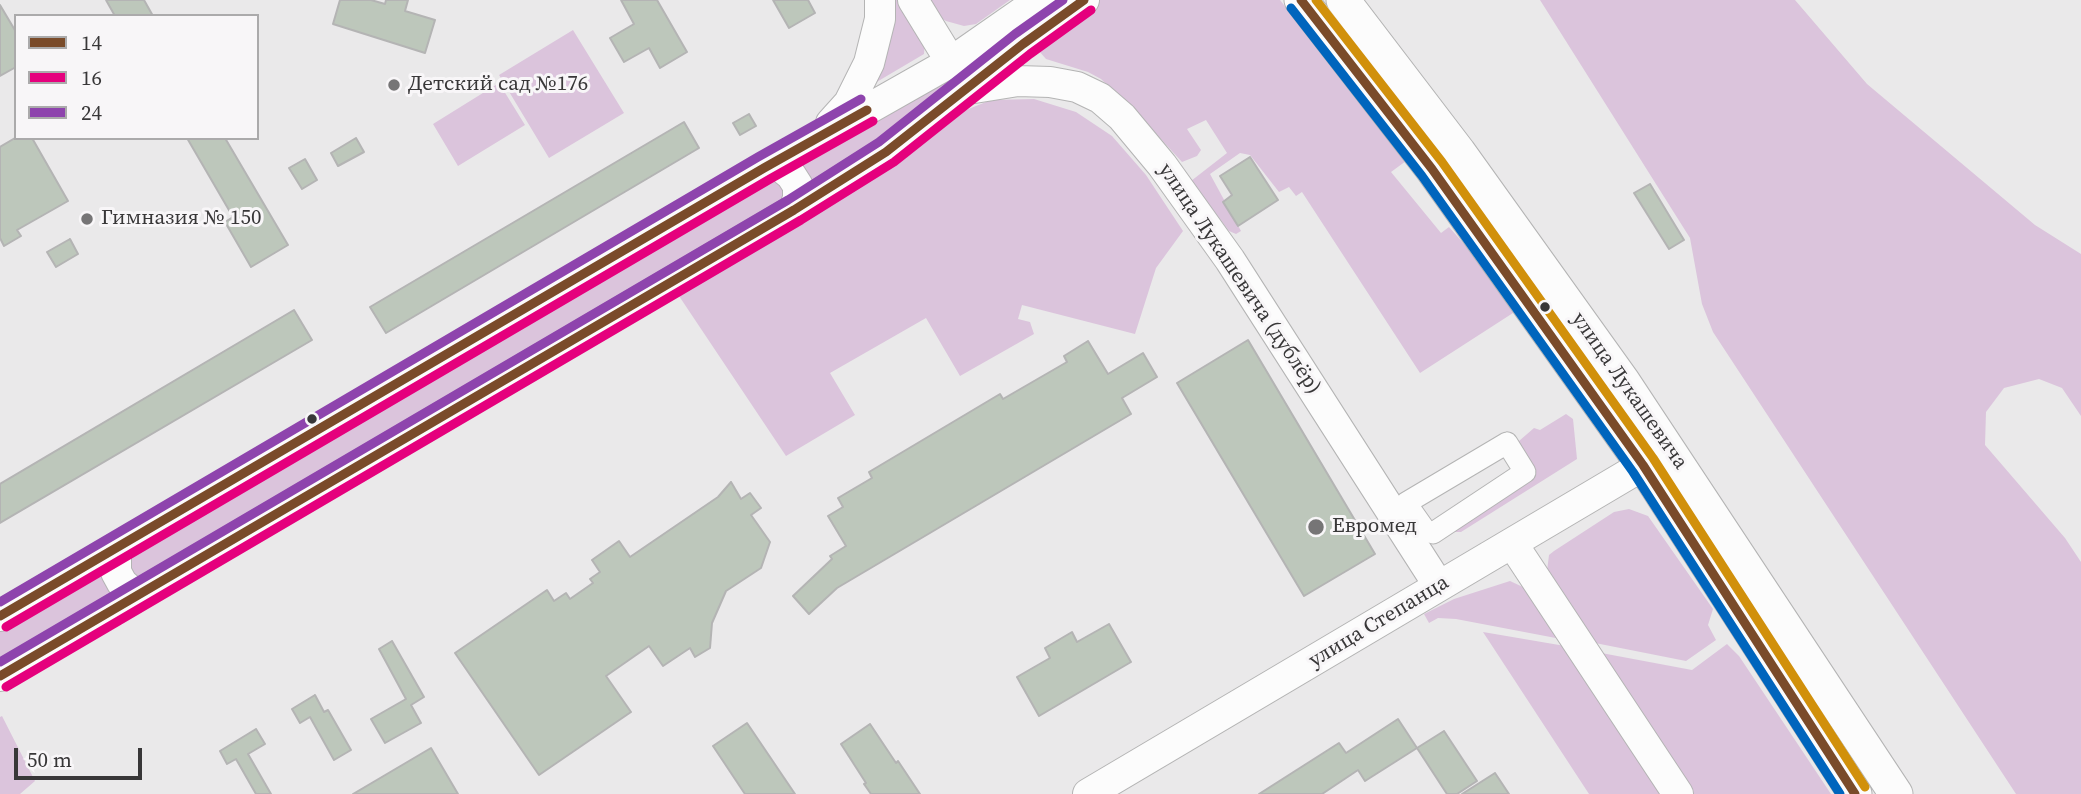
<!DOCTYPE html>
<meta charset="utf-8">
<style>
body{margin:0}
#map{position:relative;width:2081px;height:794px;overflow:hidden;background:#eae9ea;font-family:"Source Serif 4",serif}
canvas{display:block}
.legend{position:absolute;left:14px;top:14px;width:245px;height:126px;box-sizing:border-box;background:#f8f6f8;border:2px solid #abaaab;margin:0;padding:9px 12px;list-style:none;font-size:21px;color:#383738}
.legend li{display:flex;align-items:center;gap:14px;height:35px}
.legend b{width:35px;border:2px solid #abaaab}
.scale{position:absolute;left:14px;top:748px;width:128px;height:32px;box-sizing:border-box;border:4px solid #383738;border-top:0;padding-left:9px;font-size:21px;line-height:24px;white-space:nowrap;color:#383738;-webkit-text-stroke:5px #f8f6f8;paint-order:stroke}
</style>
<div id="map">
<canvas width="2081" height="794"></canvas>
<ul class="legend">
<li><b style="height:9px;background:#7a4b2a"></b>14</li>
<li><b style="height:9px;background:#e5007d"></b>16</li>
<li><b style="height:9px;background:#8e44ad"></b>24</li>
</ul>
<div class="scale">50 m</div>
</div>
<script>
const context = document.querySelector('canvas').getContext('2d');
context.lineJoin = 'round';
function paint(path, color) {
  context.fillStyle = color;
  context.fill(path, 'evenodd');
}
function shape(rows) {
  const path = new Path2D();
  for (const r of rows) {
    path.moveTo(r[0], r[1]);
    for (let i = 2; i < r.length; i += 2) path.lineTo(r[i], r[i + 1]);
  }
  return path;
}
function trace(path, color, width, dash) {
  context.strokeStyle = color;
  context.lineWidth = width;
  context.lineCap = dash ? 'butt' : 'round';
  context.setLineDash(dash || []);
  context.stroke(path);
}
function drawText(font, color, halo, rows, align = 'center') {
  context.font = font + ' "Source Serif 4",serif';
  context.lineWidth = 6;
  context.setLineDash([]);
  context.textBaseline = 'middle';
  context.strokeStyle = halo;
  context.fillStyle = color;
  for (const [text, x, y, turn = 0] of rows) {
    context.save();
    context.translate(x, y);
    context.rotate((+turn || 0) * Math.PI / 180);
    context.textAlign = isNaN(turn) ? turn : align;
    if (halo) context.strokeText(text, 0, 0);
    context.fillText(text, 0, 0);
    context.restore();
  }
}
paint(shape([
 [891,0,905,0,925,38,924,54,858,93],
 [928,0,1010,0,976,24,964,26,946,21,938,16],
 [1054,0,1071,0,882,142,0,665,0,632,766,180],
 [1093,0,1280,0,1406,161,1391,172,1441,233,1449,227,1481,263,1515,310,1513,313,1420,373,1302,192,1296,196,1289,187,1279,192,1250,155,1240,153,1210,174,1241,231,1236,234,1229,231,1191,181,1227,153,1206,120,1187,129,1201,150,1197,156,1182,162,1137,113,1101,79,1088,72,1046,59,1039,51,1040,44],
 [1540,0,1795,0,1867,84,2035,225,2081,254,2081,416,2062,388,2039,379,2004,388,1986,412,1985,445,2065,538,2081,562,2081,794,2016,794,1713,332,1702,304,1690,238],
 [573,30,624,113,549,158,499,75],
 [499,83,525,125,458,166,433,124],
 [1034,99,1076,112,1112,136,1146,175,1183,231,1156,268,1135,334,1022,305,1018,319,1030,322,1034,334,960,376,926,318,830,373,855,415,786,456,677,293,956,114,991,100],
 [1566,414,1573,419,1577,459,1461,532,1443,532,1524,472,1510,447,1519,441,1534,428,1540,430],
 [1629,509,1648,516,1713,609,1708,625,1716,640,1686,661,1590,642,1547,571,1549,555,1554,551,1614,512],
 [1510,581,1525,588,1561,639,1456,619,1438,618,1429,623,1424,614,1454,599],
 [1483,632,1565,646,1659,784,1659,794,1589,794],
 [1727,644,1739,656,1831,794,1690,794,1596,652,1692,670],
 [2,716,35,781,20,794,0,794,0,717]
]), '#dbc4dc');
const building = shape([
 [106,0,144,0,153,16,115,16,106,0],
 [340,0,371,0,385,4,386,0,408,0,405,11,435,20,425,53,333,24,340,0],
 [621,0,657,0,687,52,660,68,649,48,624,62,610,38,634,24,621,0],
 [773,0,808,0,815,13,789,28,773,0],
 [0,5,16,32,16,67,0,76,0,5],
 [749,114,756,126,740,135,733,123,749,114],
 [684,122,699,148,386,333,370,307,684,122],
 [15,138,32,138,68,201,17,230,21,236,4,246,0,238,0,147,15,138],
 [187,138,225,138,288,245,251,267,225,222,233,217,187,138],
 [356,138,364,152,338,166,331,153,356,138],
 [1250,157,1278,200,1238,226,1223,202,1232,195,1220,176,1250,157],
 [305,159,317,180,302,189,289,168,305,159],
 [1650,184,1684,240,1669,249,1634,193,1650,184],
 [70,239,78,254,56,267,47,252,70,239],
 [294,310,312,340,0,523,0,484,294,310],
 [1248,340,1375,554,1304,596,1177,383,1248,340],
 [1088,341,1108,374,1143,353,1157,377,1122,398,1131,414,837,588,809,614,793,596,832,559,830,556,846,546,828,516,843,507,838,498,872,478,869,472,1000,394,1003,399,1067,362,1064,356,1088,341],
 [731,482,741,499,750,493,761,508,751,515,770,542,761,568,726,591,712,623,710,648,695,657,690,648,663,666,649,646,606,676,631,712,539,775,455,653,547,590,554,601,566,593,570,599,593,583,590,579,600,572,592,560,619,541,630,557,718,497,731,482],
 [1109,624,1131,662,1039,716,1017,677,1050,658,1045,648,1072,632,1077,642,1109,624],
 [392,641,424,697,411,705,421,723,385,743,371,719,406,699,379,649,392,641],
 [315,695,324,712,328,710,351,750,334,760,310,717,300,723,292,709,315,695],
 [1398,719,1417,748,1365,781,1358,770,1322,794,1259,794,1339,743,1346,753,1398,719],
 [747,723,795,794,745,794,713,746,747,723],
 [870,724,896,763,898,761,920,794,871,794,864,784,866,783,841,744,870,724],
 [256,729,265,744,248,754,271,794,256,794,236,759,227,764,220,751,256,729],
 [1444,731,1477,781,1457,794,1447,794,1417,748,1444,731],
 [431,748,458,794,353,794,431,748],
 [1495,773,1509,794,1462,794,1495,773]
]);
paint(building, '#bdc7bb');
trace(building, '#b4b4b4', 2);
const street = shape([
 [1507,443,1525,472,1433,533,1425,530,1406,503,1507,443]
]);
const secondary = shape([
 [913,0,951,62],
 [968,89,1018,81,1050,82,1077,87,1100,98,1122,117,1162,165,1230,260,1439,586],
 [831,123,849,103,869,63,880,19,880,0],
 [769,165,781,167,791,175,798,186,798,198,794,210],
 [1512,543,1678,794],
 [116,548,116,572,122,583,130,590,140,594],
 [0,616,764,168,951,62,1040,0],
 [0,676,794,210,886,152,1023,44,1084,0],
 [1088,794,1664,453]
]);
const primary = shape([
 [1301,0,1432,169,1643,465,1855,794],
 [1343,0,1459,152,1623,381,1896,794]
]);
trace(street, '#b4b4b4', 23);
trace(secondary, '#b4b4b4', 32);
trace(primary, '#b4b4b4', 35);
trace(street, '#fcfcfc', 21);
trace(secondary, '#fcfcfc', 30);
trace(primary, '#fcfcfc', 33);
trace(shape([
 [1301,0,1432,169,1643,465,1855,794],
 [0,616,764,168,867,110],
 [0,676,794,210,886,152,1023,44,1084,0]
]), '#7a4b2a', 9);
trace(shape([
 [6,627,770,179,873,121],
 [6,687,801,220,894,162,1030,54,1091,10]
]), '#e5007d', 9);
trace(shape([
 [0,602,758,157,861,99],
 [0,662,788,200,879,142,1015,34,1063,0]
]), '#8e44ad', 9);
trace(shape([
 [1291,8,1422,176,1633,472,1840,794]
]), '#0065bd', 9);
trace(shape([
 [1316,0,1442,162,1653,458,1865,787]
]), '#d1900b', 9);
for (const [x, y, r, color] of [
 [394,85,7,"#767576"],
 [87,219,7,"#767576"],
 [1545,307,6,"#383738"],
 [312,419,6,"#383738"],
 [1316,527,9,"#767576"]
]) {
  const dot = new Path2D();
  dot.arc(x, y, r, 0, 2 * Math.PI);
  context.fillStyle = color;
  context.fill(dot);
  trace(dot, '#f8f6f8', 2.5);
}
drawText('21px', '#383738', '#f8f6f8', [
 ["Детский сад №176",408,85],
 ["Гимназия № 150",101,219],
 ["Евромед",1332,527]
], 'left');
drawText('21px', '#383738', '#f8f6f8', [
 ["улица Лукашевича (дублёр)",1239,279,56],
 ["улица Лукашевича",1629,391,55],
 ["улица Степанца",1379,622,-31]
]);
</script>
